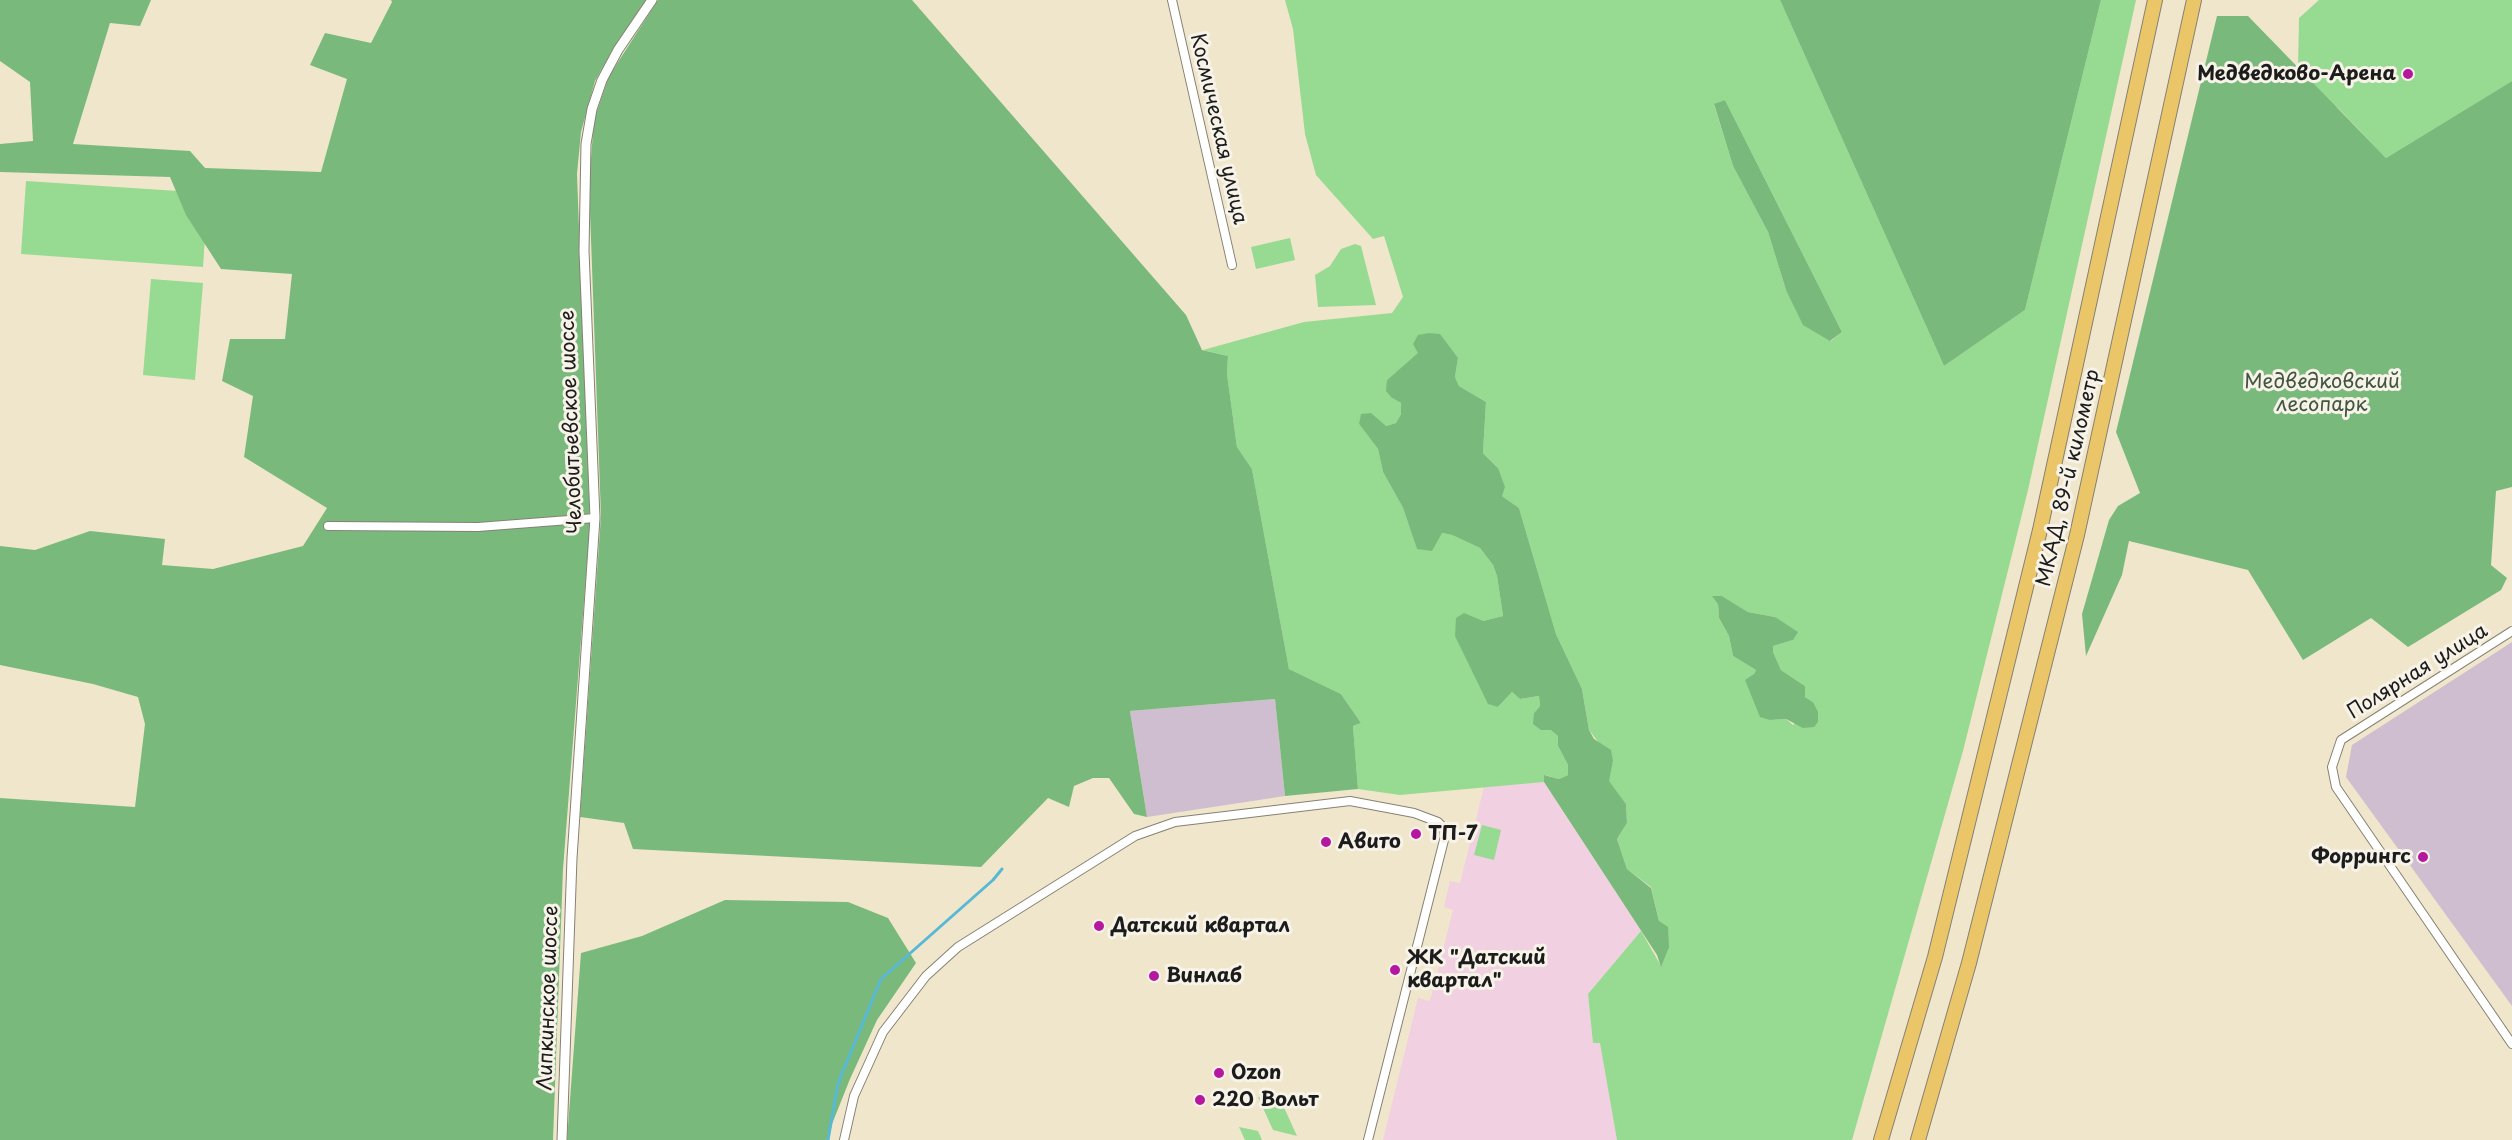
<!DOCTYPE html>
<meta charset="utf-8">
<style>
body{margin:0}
canvas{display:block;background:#f0e6cb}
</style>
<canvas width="2512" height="1140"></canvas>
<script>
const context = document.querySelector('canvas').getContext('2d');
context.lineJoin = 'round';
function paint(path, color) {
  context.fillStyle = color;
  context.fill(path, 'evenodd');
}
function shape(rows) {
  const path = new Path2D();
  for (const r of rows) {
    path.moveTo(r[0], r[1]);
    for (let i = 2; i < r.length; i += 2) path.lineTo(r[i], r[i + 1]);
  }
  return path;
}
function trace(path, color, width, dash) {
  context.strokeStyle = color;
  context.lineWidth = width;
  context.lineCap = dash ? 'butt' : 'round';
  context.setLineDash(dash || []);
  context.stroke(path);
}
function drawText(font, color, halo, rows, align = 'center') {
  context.font = font + ' "Playpen Sans",sans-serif';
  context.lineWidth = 6;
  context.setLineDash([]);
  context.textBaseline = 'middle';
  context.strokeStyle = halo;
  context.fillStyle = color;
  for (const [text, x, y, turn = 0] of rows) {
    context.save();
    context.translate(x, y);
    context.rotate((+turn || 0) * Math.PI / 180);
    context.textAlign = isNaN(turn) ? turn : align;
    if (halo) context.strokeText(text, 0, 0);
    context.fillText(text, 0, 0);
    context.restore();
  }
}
paint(shape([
 [1544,782,1641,931,1588,994,1593,1043,1600,1042,1617,1140,1383,1140,1418,998,1430,1001,1453,910,1444,907,1450,881,1460,883,1484,787]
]), '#f1d0e2');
paint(shape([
 [2512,642,2512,1006,2346,777,2352,745],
 [1275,699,1285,796,1147,817,1130,711]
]), '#cebed0');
paint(shape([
 [1285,0,1780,0,1944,366,2025,310,2101,0,2136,0,2028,490,1963,751,1852,1140,1617,1140,1600,1043,1593,1043,1588,994,1641,931,1661,966,1659,921,1651,887,1627,869,1617,839,1627,823,1626,804,1608,781,1613,761,1589,730,1582,689,1556,634,1519,508,1502,496,1498,468,1483,453,1486,402,1459,386,1455,377,1458,358,1419,353,1387,380,1392,398,1401,403,1401,414,1396,423,1386,426,1359,424,1378,449,1383,472,1403,508,1417,548,1442,533,1452,535,1480,548,1493,565,1497,576,1503,616,1483,621,1498,707,1512,692,1520,699,1539,696,1540,706,1534,713,1558,736,1558,746,1568,765,1568,775,1559,779,1545,775,1544,782,1400,795,1358,789,1353,726,1361,723,1341,694,1289,669,1252,469,1237,447,1227,374,1228,356,1203,350,1304,322,1392,313,1403,297,1384,236,1373,239,1316,175,1305,134,1293,29],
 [1725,100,1842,332,1831,341,1786,290,1768,232,1733,166,1714,105],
 [1722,596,1748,612,1775,617,1793,640,1773,646,1773,652,1781,670,1805,686,1805,697,1813,702,1793,725,1786,719,1770,720,1754,674,1756,670,1733,656,1729,636,1719,618,1718,604],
 [2319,0,2512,0,2512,81,2386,158,2338,108,2329,104,2298,66,2299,18],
 [26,181,208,193,203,267,21,254],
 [1290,238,1295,260,1256,269,1251,247],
 [1355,244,1361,246,1376,305,1318,307,1315,275,1330,266,1341,249],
 [151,279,203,283,195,380,143,375],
 [1482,825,1501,830,1494,860,1474,855],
 [1258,1097,1282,1103,1297,1136,1273,1130],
 [1239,1127,1258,1131,1262,1140,1245,1140]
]), '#97da92');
paint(shape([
 [0,0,151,0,140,26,110,23,73,144,190,151,205,168,321,172,347,79,310,65,325,33,371,43,392,2,391,0,646,0,613,49,595,81,581,132,577,174,590,524,563,869,553,1140,0,1140,0,798,135,807,145,724,138,697,93,684,0,665,0,546,35,550,90,531,165,539,162,565,213,569,303,546,327,508,244,457,253,396,222,381,230,339,285,339,292,274,221,269,186,215,170,177,0,172,0,144,33,141,30,82,0,61],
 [658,0,912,0,1186,315,1202,350,1228,356,1227,374,1237,447,1252,469,1289,669,1341,694,1361,723,1353,726,1358,789,1285,796,1275,699,1130,711,1147,817,1134,814,1109,778,1093,778,1074,786,1069,807,1048,798,981,867,633,849,624,823,580,817,601,516,589,184,594,120,609,76],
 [1780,0,2101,0,2025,310,1944,366],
 [2217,16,2248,16,2386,158,2512,81,2512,487,2496,491,2491,565,2507,578,2501,590,2408,647,2371,618,2303,660,2248,570,2129,541,2122,575,2086,656,2082,614,2109,520,2118,506,2140,493,2116,432],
 [1725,100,1842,332,1830,341,1803,325,1786,290,1768,232,1733,166,1714,104],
 [1429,333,1440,334,1458,358,1455,377,1459,386,1486,402,1483,453,1498,468,1505,487,1502,496,1519,508,1556,634,1582,689,1589,730,1594,739,1611,750,1613,761,1609,781,1626,804,1627,823,1617,839,1627,869,1651,888,1659,921,1668,927,1669,947,1661,967,1657,955,1544,782,1544,775,1559,779,1568,775,1568,765,1558,746,1558,736,1551,730,1541,730,1533,724,1534,713,1540,706,1539,696,1520,699,1512,692,1498,707,1488,704,1455,636,1456,618,1464,613,1483,621,1503,616,1497,576,1493,565,1480,548,1452,535,1442,533,1432,551,1417,549,1403,508,1383,472,1378,449,1359,424,1361,414,1371,413,1386,426,1396,423,1401,414,1401,403,1392,398,1386,391,1387,380,1418,353,1413,344,1418,335],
 [1712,596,1722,596,1748,612,1775,617,1798,632,1793,640,1773,646,1773,652,1781,670,1805,686,1805,697,1813,702,1818,712,1818,722,1814,727,1803,728,1786,719,1770,720,1760,717,1745,680,1754,674,1756,670,1733,656,1729,636,1719,618,1718,604],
 [725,900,848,902,888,918,916,963,877,1020,850,1079,832,1124,829,1140,567,1140,581,953,642,936]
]), '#79ba7c');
trace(shape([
 [828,1140,838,1083,881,979,993,880,1002,869]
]), '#58b9d6', 3);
const minor = shape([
 [1172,0,1232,265],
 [328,526,478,527,595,518],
 [2512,631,2341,740,2332,767,2336,787,2512,1044],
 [844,1140,854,1096,883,1032,926,976,958,947,1135,836,1175,822,1350,801,1414,813,1438,822,1443,827,1445,836,1368,1140]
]);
const tertiary = shape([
 [562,1140,572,858,595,518,584,251,586,144,592,109,602,80,618,50,652,0]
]);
const trunk = shape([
 [1881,1140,1935,957,2040,530,2155,0],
 [1918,1140,1969,963,2077,535,2194,0]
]);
trace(minor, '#868174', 10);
trace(tertiary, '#868174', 11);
trace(trunk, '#868174', 16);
trace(minor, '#fff', 8);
trace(tertiary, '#fff', 9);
trace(trunk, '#ebc669', 14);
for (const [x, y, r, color] of [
 [2408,74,6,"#b5179e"],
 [1416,834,6,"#b5179e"],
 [1326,842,6,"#b5179e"],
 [2423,857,6,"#b5179e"],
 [1099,926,6,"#b5179e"],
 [1395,970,6,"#b5179e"],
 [1154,976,6,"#b5179e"],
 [1219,1073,6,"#b5179e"],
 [1200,1100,6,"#b5179e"]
]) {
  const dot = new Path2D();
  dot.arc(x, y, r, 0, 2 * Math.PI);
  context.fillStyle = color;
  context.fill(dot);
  trace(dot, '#f7f3e8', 2);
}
drawText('bold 20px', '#1c1c1c', '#f7f3e8', [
 ["Медведково-Арена",2396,74,"right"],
 ["ТП-7",1428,834],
 ["Авито",1338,842],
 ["Форрингс",2411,857,"right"],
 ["Датский квартал",1111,926],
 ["ЖК \"Датский",1407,958],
 ["квартал\"",1407,981],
 ["Винлаб",1166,976],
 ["Ozon",1231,1073],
 ["220 Вольт",1212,1100]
], 'left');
drawText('20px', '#1c1c1c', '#f7f3e8', [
 ["Космическая улица",1218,129,77],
 ["Челобитьевское шоссе",572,422,-92],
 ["МКАД, 89-й километр",2069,478,-77],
 ["Полярная улица",2418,672,-32],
 ["Липкинское шоссе",549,998,-88]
]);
drawText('20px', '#41553f', '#f7f3e8', [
 ["Медведковский",2322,382],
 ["лесопарк",2322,405]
]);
</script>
